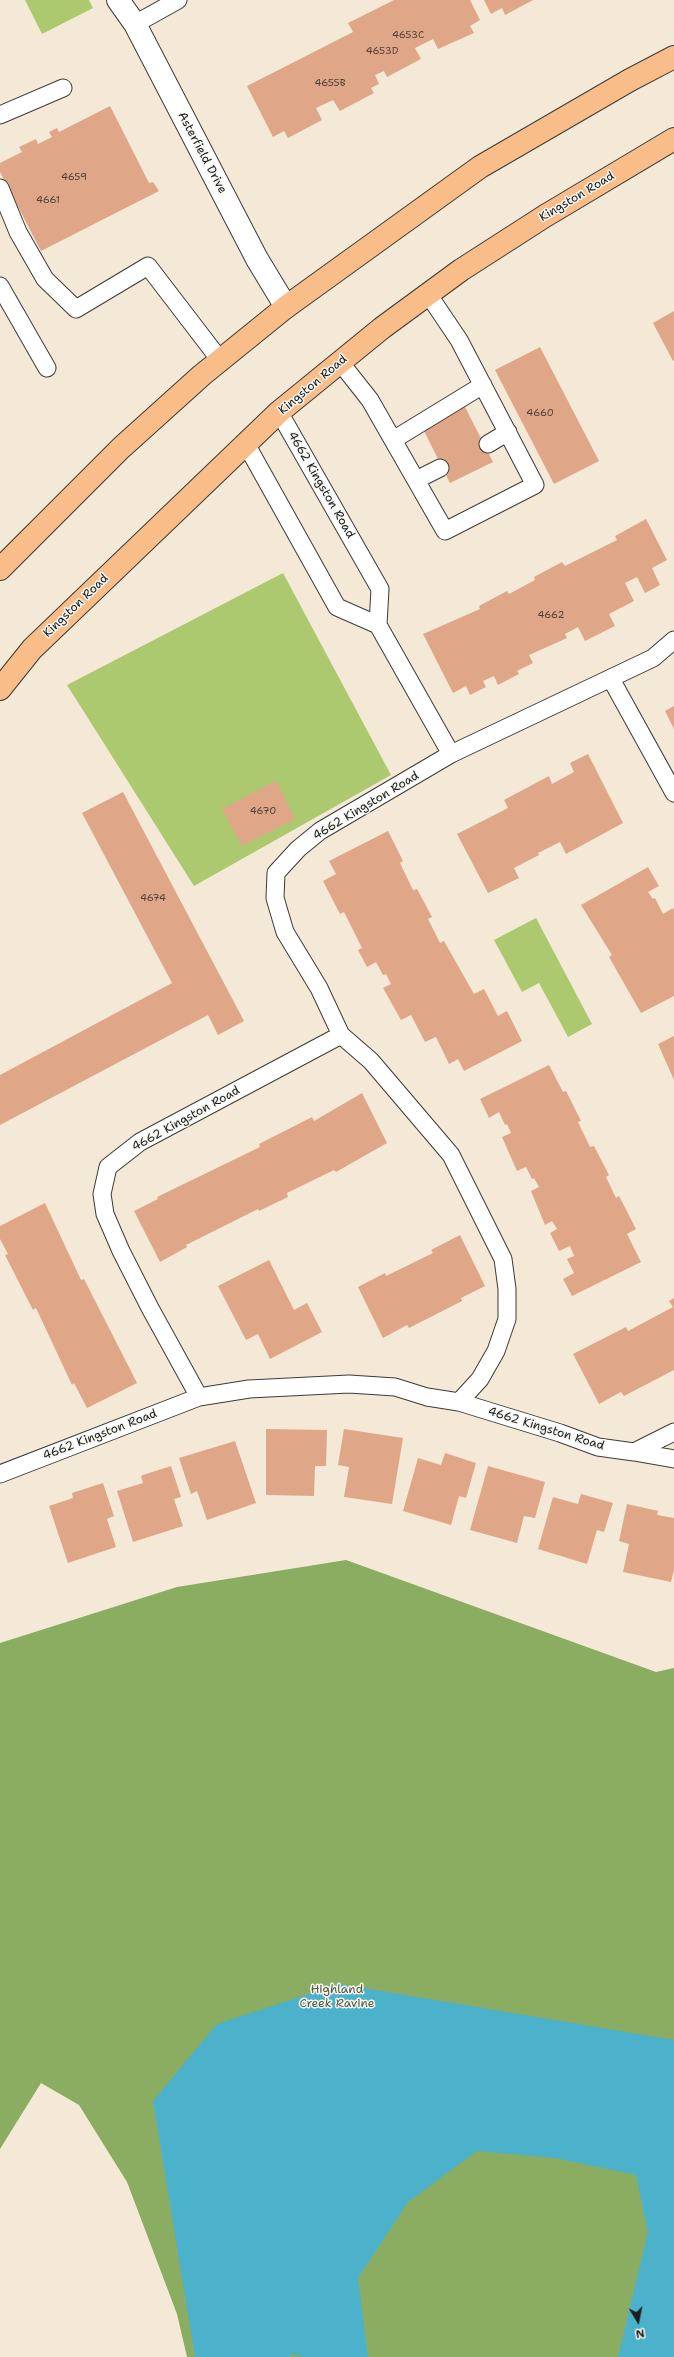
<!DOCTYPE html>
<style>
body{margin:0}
#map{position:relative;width:674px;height:2357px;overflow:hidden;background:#f3e9d6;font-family:"Shantell Sans",sans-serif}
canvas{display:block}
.north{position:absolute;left:618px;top:2301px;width:40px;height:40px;-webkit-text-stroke:3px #f6f6f2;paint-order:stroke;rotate:170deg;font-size:11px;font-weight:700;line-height:16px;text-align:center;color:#1c1c1c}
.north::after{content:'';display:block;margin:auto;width:14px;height:18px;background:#1c1c1c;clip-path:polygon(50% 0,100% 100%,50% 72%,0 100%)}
</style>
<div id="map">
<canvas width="674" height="2357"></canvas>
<div class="north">N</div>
</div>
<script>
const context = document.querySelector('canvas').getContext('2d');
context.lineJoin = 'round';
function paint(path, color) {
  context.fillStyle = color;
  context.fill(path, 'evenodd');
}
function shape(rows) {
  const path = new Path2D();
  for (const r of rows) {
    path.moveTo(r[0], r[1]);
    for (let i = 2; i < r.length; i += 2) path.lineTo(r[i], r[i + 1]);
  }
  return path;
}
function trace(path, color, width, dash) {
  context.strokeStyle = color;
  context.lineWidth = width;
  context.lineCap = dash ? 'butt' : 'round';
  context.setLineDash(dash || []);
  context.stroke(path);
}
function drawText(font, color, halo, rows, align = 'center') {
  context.font = font + ' "Shantell Sans",sans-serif';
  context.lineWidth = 3;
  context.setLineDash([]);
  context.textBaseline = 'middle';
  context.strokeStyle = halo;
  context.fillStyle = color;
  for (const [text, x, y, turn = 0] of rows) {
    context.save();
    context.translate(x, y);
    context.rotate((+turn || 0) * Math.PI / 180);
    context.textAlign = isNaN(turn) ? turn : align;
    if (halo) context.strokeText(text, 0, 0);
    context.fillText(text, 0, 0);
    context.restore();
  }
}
paint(shape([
 [25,0,89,0,93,8,42,34],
 [283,573,391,775,194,886,67,685],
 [536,918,592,1024,568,1037,539,983,522,992,494,940]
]), '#adc96f');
paint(shape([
 [346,1560,656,1672,674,1668,674,2357,187,2357,177,2314,127,2182,79,2105,41,2083,0,2149,0,1643,177,1587]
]), '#8aad62');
paint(shape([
 [340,1984,674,2040,674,2357,618,2357,648,2232,636,2175,555,2158,477,2151,408,2202,358,2278,368,2357,304,2357,291,2354,290,2357,195,2357,153,2101,217,2024]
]), '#4cb1cb');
paint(shape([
 [394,0,470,0,480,20,470,26,474,33,438,49,433,39,415,48,421,59,387,77,384,71,375,75,379,84,371,88,374,93,340,111,333,100,316,108,322,120,288,138,284,131,273,137,247,86,353,32,348,23],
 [484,0,533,0,505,15,502,8,491,14],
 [110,106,149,183,153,182,159,191,41,251,0,172,0,163,22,152,19,147,36,139,38,144,52,137,49,132,57,128,59,132],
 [674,311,674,360,673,361,653,323],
 [540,347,599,461,554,484,495,370],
 [464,405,493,462,450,483,422,427],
 [646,519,667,560,652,568,660,585,645,593,637,577,625,583,634,601,609,614,615,626,585,641,578,627,565,634,567,638,529,655,533,663,517,671,519,674,498,685,494,676,483,681,486,687,470,695,466,686,453,693,423,634,480,609,479,606,507,591,509,594,535,580,534,577,562,562,565,566,617,540,615,536],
 [674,706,674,729,665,711],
 [588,754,623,823,566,854,560,842,538,853,539,855,514,868,519,878,488,893,457,834,508,808,504,800,549,776,552,784,574,772,570,763],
 [276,781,295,819,242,846,222,809],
 [123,792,244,1021,218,1035,208,1015,0,1125,0,1075,172,983,82,813],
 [388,831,403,861,400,863,413,890,417,889,432,917,428,919,440,943,444,941,474,994,484,989,498,1016,507,1011,522,1041,464,1071,458,1059,449,1064,436,1037,425,1042,411,1015,401,1020,383,988,391,984,386,974,383,975,376,962,367,967,358,950,362,948,344,912,340,914,323,881,336,874,329,861],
 [648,867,659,886,648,892,653,899,655,898,663,914,673,908,674,910,674,996,641,1013,609,957,612,955,581,905],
 [674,1036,674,1080,658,1044],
 [549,1065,563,1092,566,1091,581,1121,578,1122,590,1147,594,1146,609,1175,606,1177,616,1198,619,1196,636,1229,627,1234,641,1262,572,1296,563,1279,574,1273,567,1259,574,1256,570,1246,559,1251,550,1233,557,1229,552,1221,545,1225,531,1191,539,1187,534,1178,532,1179,526,1167,517,1171,502,1137,511,1133,507,1124,505,1125,499,1112,489,1118,480,1099],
 [362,1093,387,1143,336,1172,334,1170,287,1193,288,1197,259,1211,258,1209,186,1245,187,1247,160,1262,134,1211,158,1199,157,1197,260,1147,259,1144,312,1117,314,1121],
 [45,1203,81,1280,84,1279,137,1383,87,1408,74,1383,72,1385,36,1308,33,1310,5,1255,8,1254,0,1239,0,1226],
 [460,1235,485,1286,461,1298,462,1301,409,1328,407,1325,383,1338,358,1287,385,1273,386,1276,433,1253,431,1250],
 [269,1260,294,1310,307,1303,322,1332,270,1359,258,1334,246,1340,218,1286],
 [674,1298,674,1370,624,1396,621,1392,599,1404,573,1354,626,1327,628,1331,673,1307,669,1301],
 [266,1429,327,1430,326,1466,315,1466,314,1496,266,1495],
 [344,1429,403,1438,392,1504,344,1497,349,1467,338,1465],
 [235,1441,256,1503,207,1520,197,1491,191,1494,179,1458],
 [445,1453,476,1463,466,1498,459,1496,451,1525,403,1511,418,1458,441,1465],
 [171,1466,181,1497,174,1499,183,1526,133,1542,117,1491,143,1483,141,1476,143,1475],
 [488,1466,545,1482,535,1518,524,1516,517,1543,470,1530],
 [103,1483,114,1516,107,1519,116,1547,68,1563,49,1506,73,1498,72,1493],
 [581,1494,613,1503,604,1532,597,1530,587,1564,538,1549,553,1497,578,1504],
 [627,1504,658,1511,657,1515,674,1518,674,1570,671,1582,623,1572,629,1544,619,1541]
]), '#dfa788');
const lane = shape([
 [135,24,178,0],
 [0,115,63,88],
 [0,188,18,232,45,279,76,309,148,266,220,360],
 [0,286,47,368],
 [340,362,370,400,445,531,535,485,459,340,428,294],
 [279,412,380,589,378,625,451,754],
 [393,440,483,385],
 [246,444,337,607,378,625],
 [488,444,508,432],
 [416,480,440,468],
 [611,679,674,793],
 [341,1035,140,1142,108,1167,102,1194,105,1214,121,1251,150,1308,199,1397,249,1389,349,1384,395,1387,427,1397,459,1402,560,1433,598,1447,634,1452,674,1432],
 [459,1402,480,1379,496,1351,507,1319,507,1289,503,1259,451,1155,371,1061,341,1035,319,988,285,932,275,898,276,873,298,849,320,831,451,754,653,658,674,640],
 [634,1452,674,1459],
 [0,1474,199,1397]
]);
const street = shape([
 [118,0,135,24,257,259,286,307]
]);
const primary = shape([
 [0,569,121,448,202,375,286,307,480,167,630,80,674,57],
 [0,689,32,649,279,412,382,328,461,270,545,216,674,139]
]);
trace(lane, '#3c3b38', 19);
trace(street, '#3c3b38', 24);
trace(primary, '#3c3b38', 24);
trace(lane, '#fff', 17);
trace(street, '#fff', 22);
trace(primary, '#f8bd89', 22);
drawText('10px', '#4d3f37', null, [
 ["4653C",408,35],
 ["4653D",382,51],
 ["4655B",330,83],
 ["4659",74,177],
 ["4661",48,200],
 ["4660",540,413],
 ["4662",551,615],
 ["4670",263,811],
 ["4674",153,898]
]);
drawText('12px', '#1c1c1c', '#f6f6f2', [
 ["Asterfield Drive",202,153,62],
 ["Kingston Road",577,197,-31],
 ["Kingston Road",313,385,-40],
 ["4662 Kingston Road",321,485,60],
 ["Kingston Road",76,606,-44],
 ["4662 Kingston Road",366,806,-31],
 ["4662 Kingston Road",186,1119,-29],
 ["4662 Kingston Road",546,1429,17],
 ["4662 Kingston Road",100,1435,-21]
]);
drawText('12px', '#4f5939', '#f6f6f2', [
 ["Highland",337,1990],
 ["Creek Ravine",337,2004]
]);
</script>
